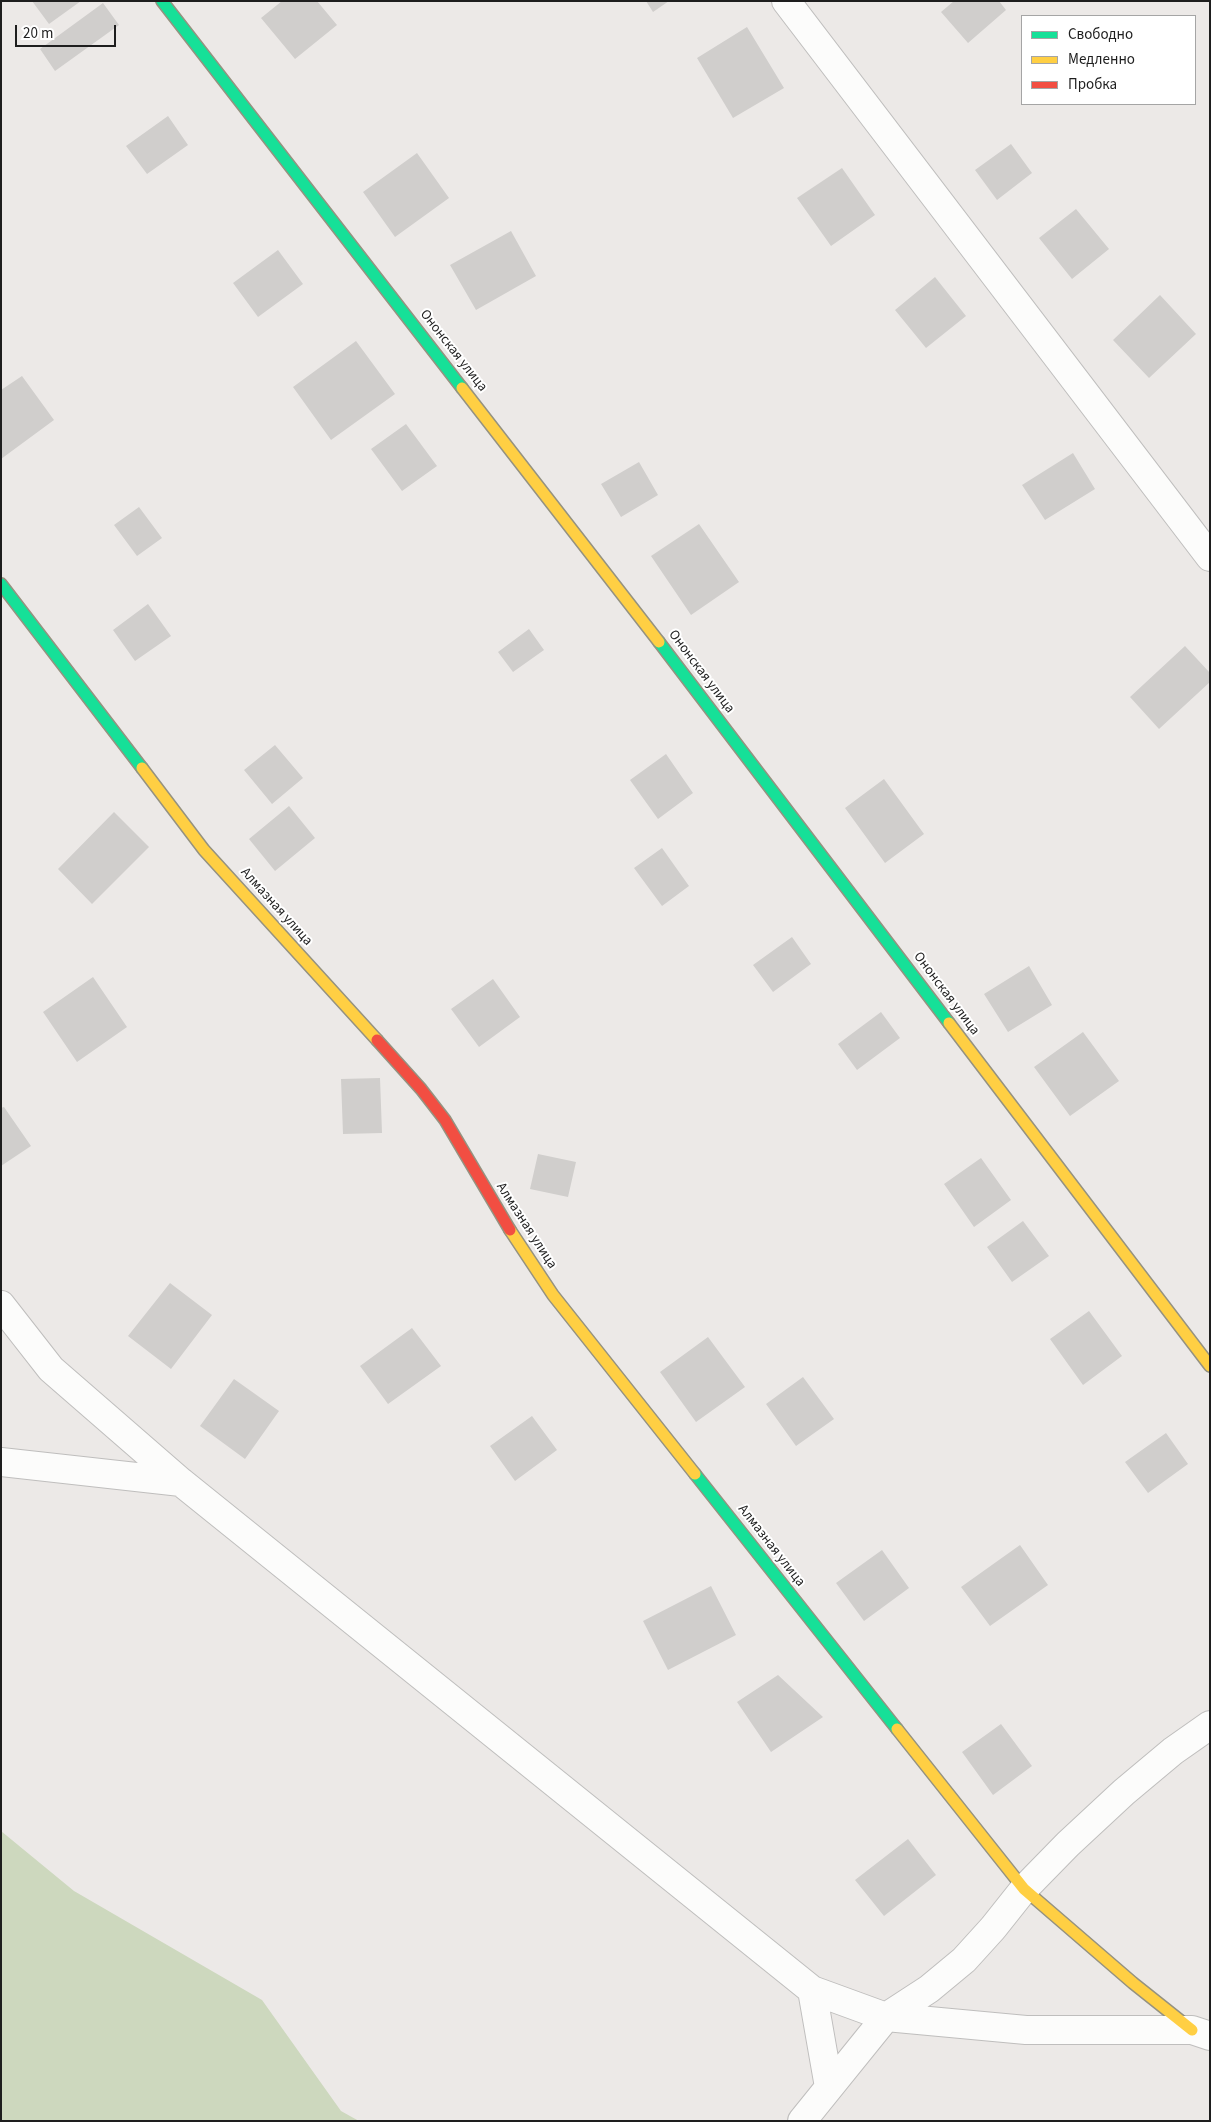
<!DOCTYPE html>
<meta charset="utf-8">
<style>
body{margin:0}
#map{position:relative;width:1211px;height:2122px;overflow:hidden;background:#ece9e7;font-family:"Source Sans 3",sans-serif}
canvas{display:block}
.frame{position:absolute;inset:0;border:2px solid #1e1e1e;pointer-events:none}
.legend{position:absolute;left:1021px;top:15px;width:175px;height:90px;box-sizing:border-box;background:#fff;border:1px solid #a5a5a5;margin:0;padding:6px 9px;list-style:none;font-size:15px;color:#1e1e1e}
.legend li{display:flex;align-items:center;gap:10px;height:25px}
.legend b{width:25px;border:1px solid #a5a5a5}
.scale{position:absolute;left:15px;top:25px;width:101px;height:22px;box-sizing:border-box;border:2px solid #1e1e1e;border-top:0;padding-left:6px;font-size:15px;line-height:18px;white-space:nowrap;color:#1e1e1e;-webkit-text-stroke:4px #fff;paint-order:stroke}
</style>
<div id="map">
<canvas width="1211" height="2122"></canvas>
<div class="frame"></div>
<ul class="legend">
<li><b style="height:6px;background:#16e098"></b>Свободно</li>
<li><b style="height:6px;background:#ffcf43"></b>Медленно</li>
<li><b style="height:6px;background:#f24e42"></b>Пробка</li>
</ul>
<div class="scale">20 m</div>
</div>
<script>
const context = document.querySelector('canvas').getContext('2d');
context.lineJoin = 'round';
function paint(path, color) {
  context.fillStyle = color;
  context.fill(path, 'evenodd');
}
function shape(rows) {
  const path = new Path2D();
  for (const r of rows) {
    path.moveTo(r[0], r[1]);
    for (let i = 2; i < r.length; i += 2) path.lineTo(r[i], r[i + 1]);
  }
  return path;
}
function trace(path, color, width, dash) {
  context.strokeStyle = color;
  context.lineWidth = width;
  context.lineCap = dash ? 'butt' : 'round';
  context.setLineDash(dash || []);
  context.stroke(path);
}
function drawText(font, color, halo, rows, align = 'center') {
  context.font = font + ' "Source Sans 3",sans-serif';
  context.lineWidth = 4;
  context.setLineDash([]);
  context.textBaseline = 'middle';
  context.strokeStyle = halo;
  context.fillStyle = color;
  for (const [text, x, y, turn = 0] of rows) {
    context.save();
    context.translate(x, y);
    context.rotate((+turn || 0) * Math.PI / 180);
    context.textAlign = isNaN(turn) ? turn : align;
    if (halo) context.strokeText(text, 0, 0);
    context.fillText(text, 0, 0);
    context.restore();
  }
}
paint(shape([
 [1,1831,74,1891,262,2000,341,2111,359,2121,1,2121]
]), '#cdd8be');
paint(shape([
 [32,1,81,1,49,24],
 [282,1,317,1,337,25,295,59,261,18],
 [646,1,669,1,653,12],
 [954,1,999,1,1006,10,968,43,941,12],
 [103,3,119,25,55,71,40,49],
 [747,27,784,88,733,118,697,58],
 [168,116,188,145,147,174,126,146],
 [1011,144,1032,173,997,200,975,170],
 [417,153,449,198,395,237,363,192],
 [842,168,875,215,831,246,797,198],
 [1076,209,1109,249,1072,279,1039,238],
 [511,231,536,276,476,310,450,265],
 [278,250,303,284,258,317,233,283],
 [935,277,966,316,926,348,895,310],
 [1160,295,1196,334,1149,378,1113,340],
 [356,341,395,394,331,440,293,387],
 [22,376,54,420,1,459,1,390],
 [406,424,437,466,402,491,371,449],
 [1073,453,1095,489,1045,520,1022,485],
 [639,462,658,495,621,517,601,484],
 [139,507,162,538,137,556,114,525],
 [699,524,739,582,691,615,651,556],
 [148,604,171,636,135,661,113,630],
 [529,629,544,650,513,672,498,652],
 [1185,646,1210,673,1210,682,1159,729,1130,697],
 [275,745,303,778,272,804,244,770],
 [666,754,693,793,658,819,630,780],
 [884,779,924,834,885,863,845,808],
 [289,806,315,838,275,871,249,839],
 [114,812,149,847,92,904,58,869],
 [662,848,689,886,662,906,634,868],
 [792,937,811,964,773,992,753,965],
 [1029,966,1052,1005,1008,1032,984,994],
 [93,977,127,1027,77,1062,43,1012],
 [493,979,520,1017,479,1047,451,1009],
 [881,1012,900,1038,857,1070,838,1044],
 [1083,1032,1119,1081,1070,1116,1034,1067],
 [380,1078,382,1133,343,1134,341,1079],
 [4,1107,31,1146,1,1166,1,1108],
 [538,1154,576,1162,568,1197,530,1189],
 [981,1158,1011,1200,974,1227,944,1184],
 [1023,1221,1049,1256,1012,1282,987,1247],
 [170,1283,212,1315,171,1369,128,1336],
 [1089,1311,1122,1356,1083,1385,1050,1339],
 [412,1328,441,1366,388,1404,360,1366],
 [708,1337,745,1387,696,1422,660,1372],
 [803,1377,834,1419,796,1446,766,1404],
 [234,1379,279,1411,245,1459,200,1426],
 [532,1416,557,1450,515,1481,490,1446],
 [1166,1433,1188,1464,1148,1493,1125,1462],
 [1020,1545,1048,1585,990,1626,961,1587],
 [882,1550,909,1588,864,1621,836,1583],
 [711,1586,736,1635,668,1670,643,1621],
 [778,1675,823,1717,771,1752,737,1702],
 [1001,1724,1032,1766,993,1795,962,1752],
 [908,1839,936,1875,884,1916,855,1880]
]), '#d0cecc');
const street = shape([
 [786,1,1210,557],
 [1,1305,51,1369,181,1482,812,1990,886,2017,1026,2030,1192,2030,1210,2036],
 [1,1462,181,1482],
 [812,1990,829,2087],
 [802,2121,886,2017,929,1989,964,1960,993,1928,1024,1889,1068,1844,1124,1792,1173,1751,1210,1725]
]);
const fast = shape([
 [162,1,462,388],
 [1,584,142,768],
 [659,642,949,1023],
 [695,1474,897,1729]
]);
const slow = shape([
 [462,388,659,642],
 [142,768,204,850,377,1040],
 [949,1023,1210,1366],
 [510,1230,553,1295,695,1474],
 [897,1729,1024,1889,1133,1983,1192,2030]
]);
const jam = shape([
 [377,1040,421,1089,445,1120,510,1230]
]);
trace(street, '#bfbebd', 30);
trace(fast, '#959280', 14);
trace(slow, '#959280', 14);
trace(jam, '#959280', 14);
trace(street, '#fcfcfb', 28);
trace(fast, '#16e098', 11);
trace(slow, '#ffcf43', 11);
trace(jam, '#f24e42', 11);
drawText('14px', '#1e1e1e', '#fff', [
 ["Ононская улица",453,351,52],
 ["Ононская улица",701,672,53],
 ["Алмазная улица",276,907,48],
 ["Ононская улица",946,994,53],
 ["Алмазная улица",526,1226,57],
 ["Алмазная улица",771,1546,52]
]);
</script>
